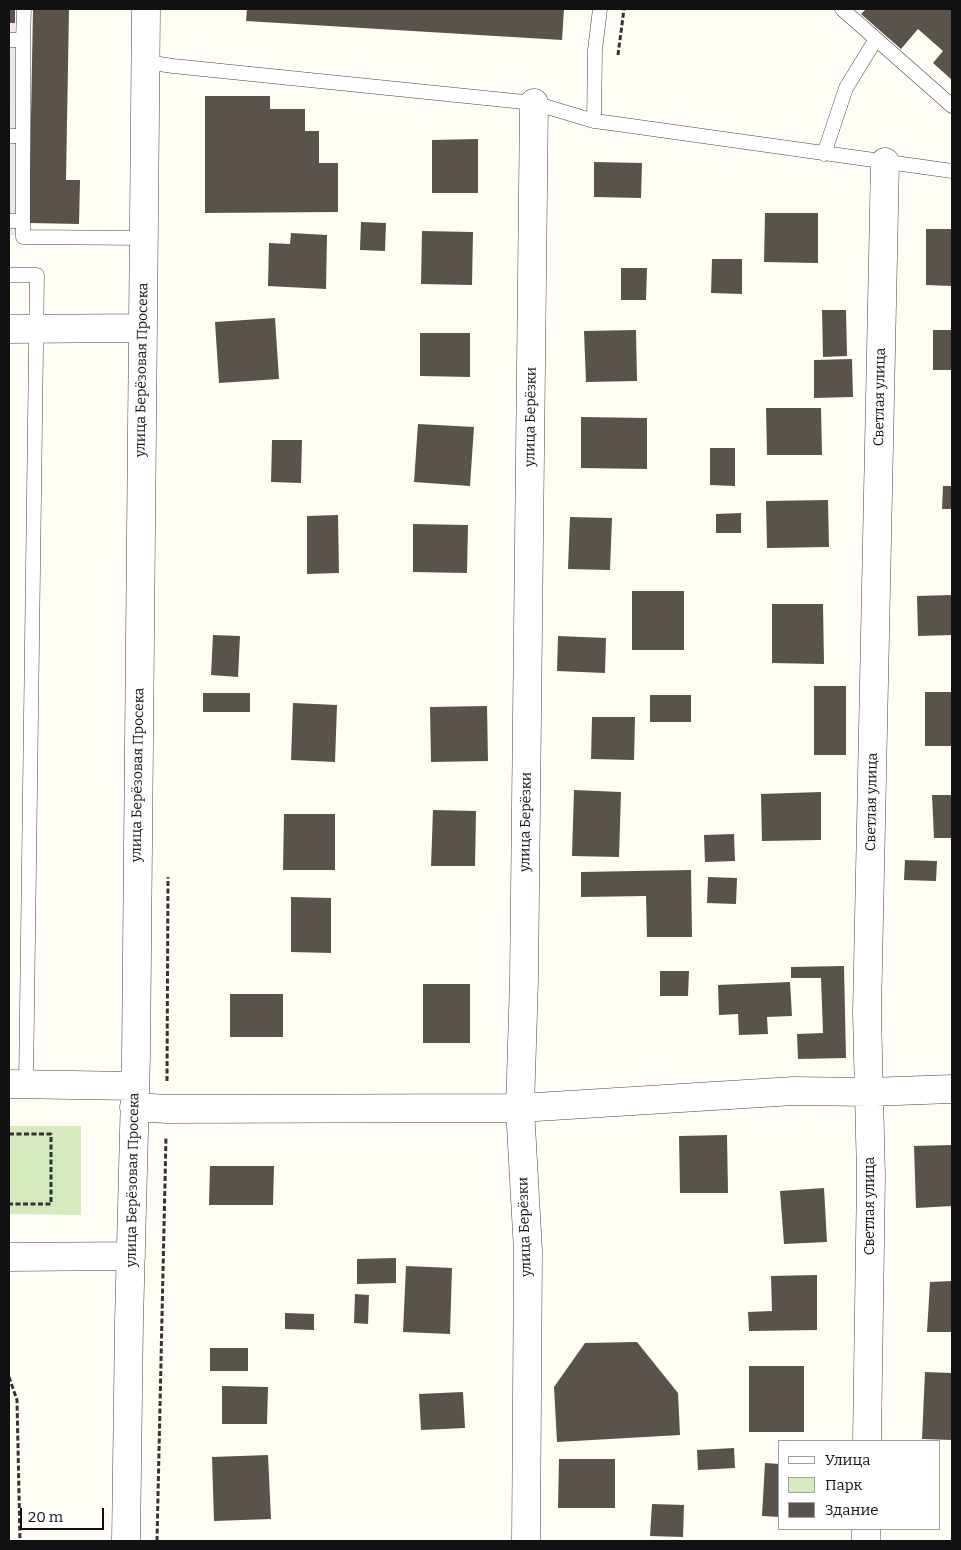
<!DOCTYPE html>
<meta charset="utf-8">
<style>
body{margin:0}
#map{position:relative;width:961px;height:1550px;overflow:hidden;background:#fffdf5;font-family:Bitter,serif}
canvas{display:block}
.frame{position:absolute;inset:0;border:10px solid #111;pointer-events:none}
.legend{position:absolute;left:778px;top:1440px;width:162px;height:90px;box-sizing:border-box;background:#fff;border:1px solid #a0a0a0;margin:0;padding:6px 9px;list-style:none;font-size:15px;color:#111}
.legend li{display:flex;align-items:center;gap:10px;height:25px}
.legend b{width:25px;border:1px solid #a0a0a0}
.scale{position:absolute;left:20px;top:1508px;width:84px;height:22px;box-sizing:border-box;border:2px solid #111;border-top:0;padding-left:6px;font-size:15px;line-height:18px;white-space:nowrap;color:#111;-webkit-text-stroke:4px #fff;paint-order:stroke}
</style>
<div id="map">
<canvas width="961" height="1550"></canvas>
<div class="frame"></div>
<ul class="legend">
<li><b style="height:6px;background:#fff"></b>Улица</li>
<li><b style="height:14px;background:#d5ebbd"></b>Парк</li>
<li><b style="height:14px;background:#5a524d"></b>Здание</li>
</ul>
<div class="scale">20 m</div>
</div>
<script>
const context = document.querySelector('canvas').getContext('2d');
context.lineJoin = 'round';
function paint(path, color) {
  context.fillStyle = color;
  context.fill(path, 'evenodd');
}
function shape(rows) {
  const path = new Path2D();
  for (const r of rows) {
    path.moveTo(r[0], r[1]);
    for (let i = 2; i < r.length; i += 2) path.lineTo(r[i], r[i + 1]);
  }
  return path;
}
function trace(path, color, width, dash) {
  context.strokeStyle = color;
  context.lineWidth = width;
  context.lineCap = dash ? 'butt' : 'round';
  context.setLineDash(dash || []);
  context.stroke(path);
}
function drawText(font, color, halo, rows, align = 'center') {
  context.font = font + ' Bitter,serif';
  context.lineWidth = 5;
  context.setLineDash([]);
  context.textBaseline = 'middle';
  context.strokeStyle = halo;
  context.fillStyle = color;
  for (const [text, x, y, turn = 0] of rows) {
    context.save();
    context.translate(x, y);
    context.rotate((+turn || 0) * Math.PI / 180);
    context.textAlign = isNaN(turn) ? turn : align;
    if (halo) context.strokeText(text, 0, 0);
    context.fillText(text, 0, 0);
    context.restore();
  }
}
paint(shape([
 [9,9,15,9,16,235,9,235]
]), '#eee6ef');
paint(shape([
 [9,1126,81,1126,81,1215,9,1214]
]), '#d5ebbd');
paint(shape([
 [9,9,15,9,15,23,9,23],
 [33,9,69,9,66,180,80,180,79,224,29,223],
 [247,9,564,9,562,40,246,21],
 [866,9,952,9,952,80,933,63,943,51,918,29,901,49,861,14],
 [205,96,270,96,270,109,305,109,305,131,319,131,319,163,338,163,338,212,205,213],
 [478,139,478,193,432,193,432,140],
 [594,162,642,163,641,198,594,197],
 [765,213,818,213,818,263,764,262],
 [361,222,386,223,385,251,360,250],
 [926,229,952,229,952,286,926,285],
 [422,231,473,232,472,285,421,284],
 [291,233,327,235,326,289,268,286,269,243,290,244],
 [712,259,742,259,742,294,711,293],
 [621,268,647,268,646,300,621,300],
 [822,310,846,310,847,356,823,357],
 [275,318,279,379,219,383,215,322],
 [636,330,637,381,586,382,584,331],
 [933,330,952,330,952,370,933,370],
 [420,333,470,333,470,377,420,376],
 [852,359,853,397,814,398,814,360],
 [766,408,821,408,822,455,767,455],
 [581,417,647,418,647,469,581,468],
 [418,424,474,427,470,486,414,482],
 [272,440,302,440,301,483,271,482],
 [710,448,735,448,735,486,710,485],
 [943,486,952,486,952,509,942,509],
 [828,500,829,547,767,548,766,501],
 [741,513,741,533,716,533,716,514],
 [338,515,339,573,307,574,307,516],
 [570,517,612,518,610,570,568,569],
 [413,524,468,525,467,573,413,572],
 [632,591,684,591,684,650,632,650],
 [952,595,952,635,918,636,917,596],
 [772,604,823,604,824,664,772,663],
 [213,635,240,636,238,677,211,675],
 [558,636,606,638,605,673,557,671],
 [814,686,846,686,846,755,814,755],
 [925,692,952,692,952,746,925,746],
 [203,693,250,693,250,712,203,712],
 [650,695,691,695,691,722,650,722],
 [293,703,337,705,335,762,291,760],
 [487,706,488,761,431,762,430,707],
 [592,717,635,717,634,760,591,759],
 [574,790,621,792,619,857,572,856],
 [821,792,821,840,762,841,761,794],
 [932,795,952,795,952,838,934,838],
 [433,810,476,811,475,866,431,866],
 [284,814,335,814,335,870,283,870],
 [734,834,735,861,705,862,704,835],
 [905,860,937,861,936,881,904,880],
 [691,870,692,937,647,937,646,896,581,897,581,872],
 [708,877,737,878,736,904,707,903],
 [291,897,331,898,331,953,291,952],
 [844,966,846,1058,798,1059,797,1034,823,1033,821,978,791,978,791,967],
 [660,971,689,971,688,996,660,996],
 [790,982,792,1016,767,1017,768,1034,739,1035,738,1014,719,1015,718,985],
 [423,984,470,984,470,1043,423,1043],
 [230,994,283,994,283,1037,230,1037],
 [727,1135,728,1193,680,1193,679,1136],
 [952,1145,952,1206,916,1208,914,1146],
 [210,1166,274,1166,273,1205,209,1205],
 [824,1188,827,1242,784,1244,780,1191],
 [396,1258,396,1283,357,1284,357,1259],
 [406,1266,452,1268,450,1334,403,1332],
 [817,1275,817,1330,749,1331,748,1312,772,1311,771,1276],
 [952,1281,952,1332,927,1332,930,1282],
 [355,1294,369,1295,368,1324,354,1323],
 [285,1313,314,1314,314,1330,285,1329],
 [637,1342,678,1393,680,1435,557,1442,554,1387,585,1343],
 [210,1348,248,1348,248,1371,210,1371],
 [749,1366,804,1366,804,1432,749,1432],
 [925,1372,952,1373,952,1440,922,1439],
 [222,1386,268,1387,267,1424,222,1424],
 [463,1392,465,1428,421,1430,419,1394],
 [734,1448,735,1468,698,1470,697,1450],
 [268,1455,271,1519,214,1521,212,1457],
 [559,1459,615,1459,615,1508,558,1508],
 [765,1463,780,1464,780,1517,762,1516],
 [652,1504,684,1505,683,1537,650,1536]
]), '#5a524d');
const service = shape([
 [842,9,952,106],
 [9,40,23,40,24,9],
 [23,40,23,237,144,238],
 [146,62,173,66,534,103,594,121,610,123,952,171],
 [594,121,595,50,600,9],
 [9,136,23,136],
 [824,154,846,88,876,39],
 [9,221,23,221],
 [9,275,37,275,26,1084]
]);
const minor = shape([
 [9,329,143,328],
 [9,1084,135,1086],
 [134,1107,167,1109,520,1108,794,1091,869,1092,952,1089],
 [9,1257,131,1256],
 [867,1441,871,1176,867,1013,885,162],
 [126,1541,129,1322,136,1056,146,9],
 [526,1541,528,1251,520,1108,524,980,534,103],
 [866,1541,866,1529]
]);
trace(service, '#444', 15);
trace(minor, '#444', 29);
trace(shape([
 [618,55,624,9],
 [167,1081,168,877],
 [9,1134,51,1134,51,1204,9,1204],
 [9,1377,17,1400,20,1541],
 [157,1541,166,1137]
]), '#333', 3, [5, 2.5]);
trace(service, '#fff', 14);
trace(minor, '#fff', 28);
drawText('14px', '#111', '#fff', [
 ["улица Берёзовая Просека",142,370,-89],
 ["Светлая улица",880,397,-89],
 ["улица Берёзки",531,417,-89],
 ["улица Берёзовая Просека",138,775,-89],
 ["Светлая улица",872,802,-89],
 ["улица Берёзки",526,822,-89],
 ["улица Берёзовая Просека",133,1180,-89],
 ["Светлая улица",870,1206,-90],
 ["улица Берёзки",525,1227,-92]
]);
</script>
